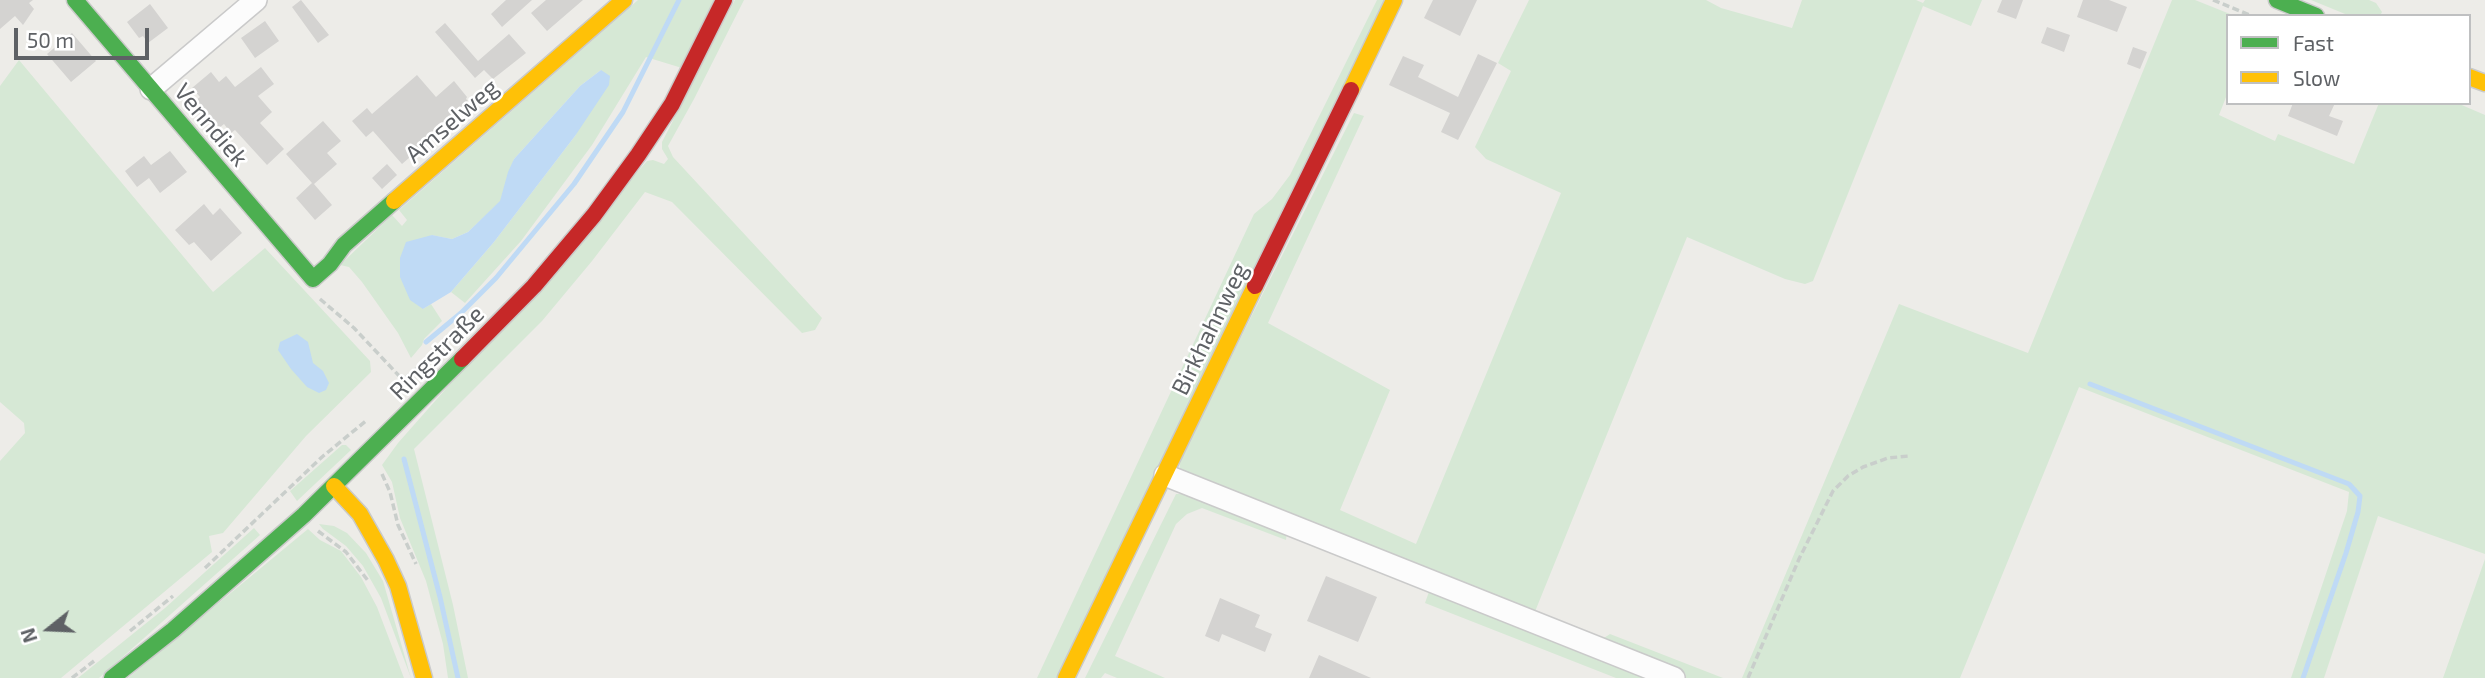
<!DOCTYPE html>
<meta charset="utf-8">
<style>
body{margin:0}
#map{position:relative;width:2485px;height:678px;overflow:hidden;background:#edece8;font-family:"Exo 2",sans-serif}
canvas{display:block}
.legend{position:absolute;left:2226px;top:14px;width:245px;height:91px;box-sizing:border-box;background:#fff;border:2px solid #bfc0c1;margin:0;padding:9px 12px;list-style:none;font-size:21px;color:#5e6165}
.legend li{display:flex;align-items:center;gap:14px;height:35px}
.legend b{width:35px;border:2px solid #bfc0c1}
.north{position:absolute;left:14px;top:594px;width:70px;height:70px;-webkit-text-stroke:5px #fff;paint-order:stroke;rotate:252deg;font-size:19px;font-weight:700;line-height:28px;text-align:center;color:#5e6165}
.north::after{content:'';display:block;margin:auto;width:24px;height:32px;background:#5e6165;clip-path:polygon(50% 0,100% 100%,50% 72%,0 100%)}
.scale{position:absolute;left:14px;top:28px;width:135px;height:32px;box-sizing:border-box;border:4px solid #5e6165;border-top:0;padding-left:9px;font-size:21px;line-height:24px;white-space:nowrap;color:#5e6165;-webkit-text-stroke:5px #fff;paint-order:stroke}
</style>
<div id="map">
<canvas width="2485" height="678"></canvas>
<ul class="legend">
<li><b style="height:9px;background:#4caf50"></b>Fast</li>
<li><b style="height:9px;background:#ffc107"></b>Slow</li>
</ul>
<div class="north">N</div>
<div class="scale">50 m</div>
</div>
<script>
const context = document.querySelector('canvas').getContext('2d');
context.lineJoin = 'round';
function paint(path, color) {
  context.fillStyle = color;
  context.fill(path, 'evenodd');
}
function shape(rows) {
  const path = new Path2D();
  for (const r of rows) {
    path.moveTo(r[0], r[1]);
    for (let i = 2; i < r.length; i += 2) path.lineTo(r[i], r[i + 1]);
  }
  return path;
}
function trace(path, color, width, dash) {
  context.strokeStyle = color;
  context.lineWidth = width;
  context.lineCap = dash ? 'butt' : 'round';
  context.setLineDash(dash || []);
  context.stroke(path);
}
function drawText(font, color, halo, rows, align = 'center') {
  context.font = font + ' "Exo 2",sans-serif';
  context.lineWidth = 5;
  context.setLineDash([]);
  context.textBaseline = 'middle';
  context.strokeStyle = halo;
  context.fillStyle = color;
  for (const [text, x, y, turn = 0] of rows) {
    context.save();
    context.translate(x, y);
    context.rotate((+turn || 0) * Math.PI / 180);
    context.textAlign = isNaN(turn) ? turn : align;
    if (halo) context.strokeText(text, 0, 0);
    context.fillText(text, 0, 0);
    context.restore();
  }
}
paint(shape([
 [638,0,714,0,682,68,646,57,592,145,521,241,465,303,451,292,494,242,575,136,601,70,580,86,514,159,501,201,468,232,452,239,431,235,423,309,431,304,442,321,424,339,422,345,411,358,398,333,362,282,349,267,340,265,392,215,402,226,407,220,399,210],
 [735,0,744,0,694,99,668,146,673,157,822,318,815,330,802,333,672,202,645,192,592,261,542,321,414,449,453,605,468,678,448,678,443,644,426,581,400,518,392,482,382,465,398,443,647,161,653,160,664,164,668,159,662,149,662,142],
 [1377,0,1389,0,1059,678,1037,678,1254,214,1272,199,1290,175],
 [1529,0,1706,0,1721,8,1792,28,1802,0,1916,0,1923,3,1925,0,1982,0,1971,26,1923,6,1813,281,1805,284,1785,279,1687,237,1534,614,1601,640,1610,634,1723,678,1681,678,1181,476,1179,460,1354,113,1364,116,1268,323,1390,390,1340,510,1416,544,1561,193,1486,159,1475,147,1511,71,1498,63],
 [2172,0,2195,0,2235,16,2228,16,2228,92,2219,115,2275,141,2278,134,2354,164,2379,103,2457,103,2485,115,2485,554,2378,516,2324,678,2291,678,2347,511,2349,492,2079,387,1960,678,1742,678,1899,304,2028,353],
 [2311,0,2369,0,2376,3,2382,12,2380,16,2350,16],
 [19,60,213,292,265,248,370,361,371,372,306,436,223,533,209,536,212,552,61,678,0,678,0,461,25,433,24,423,0,402,0,86],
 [342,445,346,445,351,450,297,501,290,491],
 [1176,494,1187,494,1287,530,1286,540,1202,508,1187,514,1176,524,1115,656,1165,678,1117,678,1105,673,1101,678,1085,678],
 [319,524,334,526,347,533,366,553,383,581,411,678,381,598,363,566,346,546,323,529],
 [254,528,260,535,99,678,78,678,165,608],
 [308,529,320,540,341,551,361,577,377,607,404,678,128,678],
 [2485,559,2485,678,2443,678],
 [1431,586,1658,678,1616,678,1425,603]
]), '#d6e8d5');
paint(shape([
 [601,70,610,76,609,85,575,136,494,242,451,292,423,309,410,300,400,277,400,258,406,242,432,235,452,239,468,232,500,201,508,172,514,159,580,86],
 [297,334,308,342,313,363,323,371,329,383,326,390,319,393,307,387,291,369,278,350,280,342]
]), '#bfdaf5');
trace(shape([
 [426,342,461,313,496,278,574,184,623,112,679,0],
 [2090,384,2349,484,2360,496,2358,512,2346,553,2303,678],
 [404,459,440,597,458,678]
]), '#bfdaf5', 5);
paint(shape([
 [0,0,33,0,29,3,34,9,23,25,15,16,0,29],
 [301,0,329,35,318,43,292,7],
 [506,0,532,0,502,27,491,14],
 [546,0,583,0,547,31,531,13],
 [1433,0,1477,0,1460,36,1424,18],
 [2002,0,2023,0,2016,19,1997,12],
 [2083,0,2109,0,2127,7,2117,32,2077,17],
 [150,4,168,28,148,43,143,36,139,38,127,22],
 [265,21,279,41,255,58,241,38],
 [445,23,478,61,509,34,526,53,493,79,484,70,475,78,435,32],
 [2047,27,2070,35,2064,52,2041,43],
 [72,33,96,61,71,82,47,54],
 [2133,47,2147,52,2140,69,2127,64],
 [1478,54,1497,63,1458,140,1441,132,1450,113,1389,85,1403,56,1424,65,1418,77,1458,97],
 [261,67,274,84,258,96,272,112,260,123,284,149,267,165,235,130,231,133,224,124,219,128,195,101,200,97,192,88,211,72,219,82,226,76,235,87],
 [417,75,436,97,454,81,467,97,466,99,468,101,431,133,422,143,424,145,402,164,373,131,366,137,352,121,367,108,372,114],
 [2293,103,2335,103,2329,116,2343,121,2337,136,2288,116],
 [323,121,341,141,327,153,337,164,314,184,332,205,315,220,296,198,312,183,286,154],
 [170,151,187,172,160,193,149,178,137,187,125,171,144,156,151,165],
 [387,164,397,175,382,189,372,178],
 [204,204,213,215,220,208,242,233,211,261,194,242,189,245,175,230],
 [1326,576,1377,597,1358,642,1307,621],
 [1220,598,1260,615,1255,627,1272,634,1265,652,1222,634,1219,642,1205,636],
 [1319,655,1371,678,1309,678]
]), '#d4d3d1');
const street = shape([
 [151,89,256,0],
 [1165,475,1674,678]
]);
const fast = shape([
 [75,0,313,279,330,264,344,245,394,201],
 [2277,0,2316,16],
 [112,678,173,630,304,515,462,359]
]);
const slow = shape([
 [2469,77,2485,83],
 [1351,90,1394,0],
 [394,201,624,0],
 [334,486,360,514,386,560,398,586,424,678],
 [1066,678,1255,286]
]);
const jam = shape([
 [1255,286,1351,90],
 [462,359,534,286,594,215,638,155,672,104,724,0]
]);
trace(street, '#cacaca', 24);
trace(fast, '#cacac9', 19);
trace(slow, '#cacac9', 19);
trace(jam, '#cacac9', 19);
trace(shape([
 [2213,0,2252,16],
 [320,299,354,328,403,380],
 [399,388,403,380,417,368],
 [382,474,390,492,398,525,416,564],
 [318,531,346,552,369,582],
 [205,568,322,457,367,420],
 [130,631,173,596],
 [72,678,94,661],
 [1748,678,1799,559,1833,491,1848,476,1863,467,1888,458,1909,456]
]), '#c9cecb', 3.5, [7, 3.5]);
trace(street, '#fcfcfc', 21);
trace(fast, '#4caf50', 16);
trace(slow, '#ffc107', 16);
trace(jam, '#c62828', 16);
drawText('24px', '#5e6165', '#fff', [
 ["Amselweg",452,121,-41],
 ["Venndiek",211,125,50],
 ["Birkhahnweg",1210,329,-64],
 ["Ringstraße",437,353,-45]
]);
</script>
